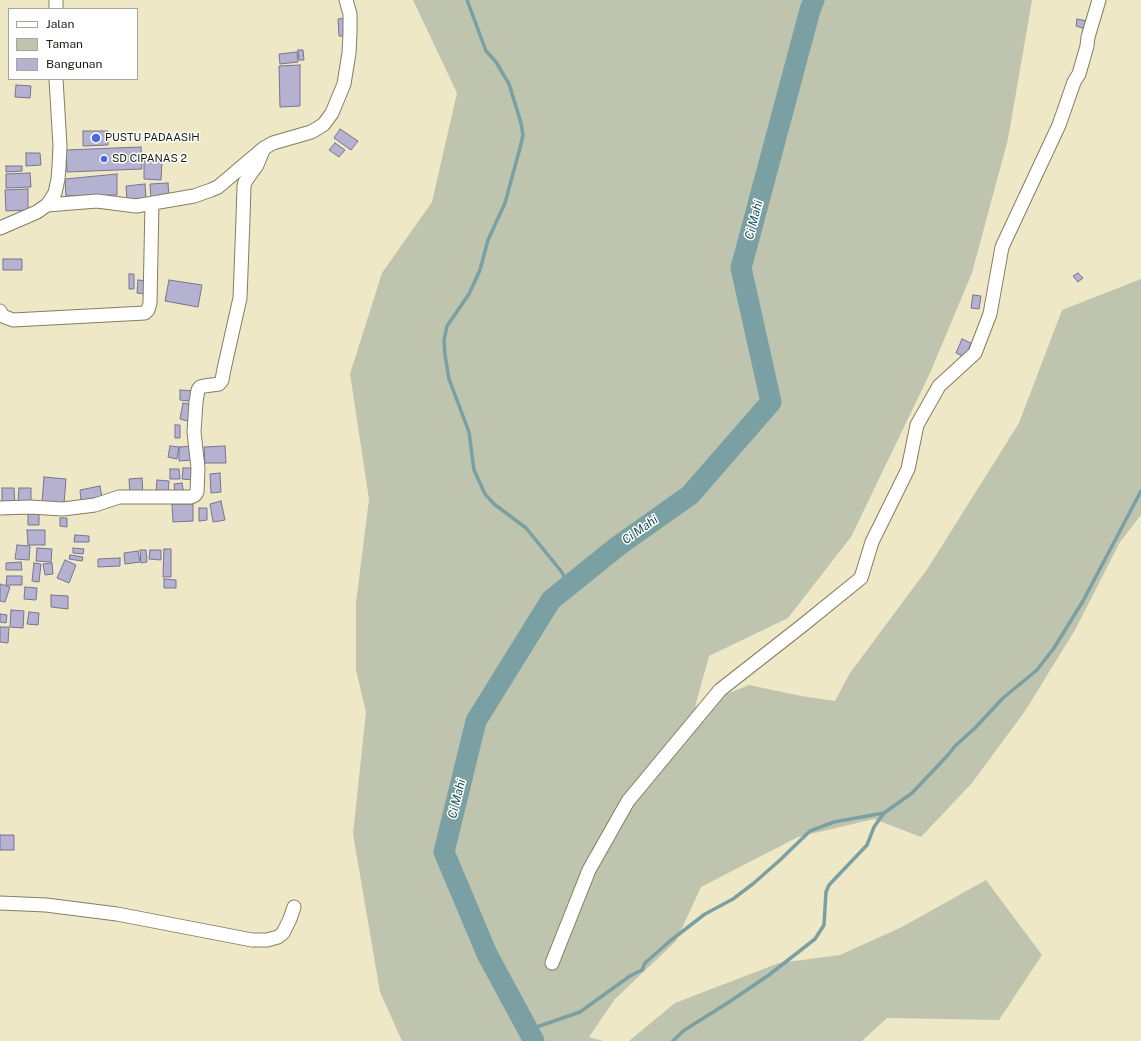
<!DOCTYPE html>
<style>
body{margin:0}
#map{position:relative;width:1141px;height:1041px;overflow:hidden;background:#eee8c7;font-family:"Public Sans",sans-serif}
canvas{display:block}
.legend{position:absolute;left:8px;top:8px;width:130px;height:72px;box-sizing:border-box;background:#fff;border:1px solid #a5a49f;margin:0;padding:5px 7px;list-style:none;font-size:12px;color:#1d1b0f}
.legend li{display:flex;align-items:center;gap:8px;height:20px}
.legend b{width:20px;border:1px solid #a5a49f}
</style>
<div id="map">
<canvas width="1141" height="1041"></canvas>
<ul class="legend">
<li><b style="height:5px;background:#fff"></b>Jalan</li>
<li><b style="height:11px;background:#bec4ae"></b>Taman</li>
<li><b style="height:11px;background:#b5b2d1"></b>Bangunan</li>
</ul>
</div>
<script>
const context = document.querySelector('canvas').getContext('2d');
context.lineJoin = 'round';
function paint(path, color) {
  context.fillStyle = color;
  context.fill(path, 'evenodd');
}
function shape(rows) {
  const path = new Path2D();
  for (const r of rows) {
    path.moveTo(r[0], r[1]);
    for (let i = 2; i < r.length; i += 2) path.lineTo(r[i], r[i + 1]);
  }
  return path;
}
function trace(path, color, width, dash) {
  context.strokeStyle = color;
  context.lineWidth = width;
  context.lineCap = dash ? 'butt' : 'round';
  context.setLineDash(dash || []);
  context.stroke(path);
}
function drawText(font, color, halo, rows, align = 'center') {
  context.font = font + ' "Public Sans",sans-serif';
  context.lineWidth = 3;
  context.setLineDash([]);
  context.textBaseline = 'middle';
  context.strokeStyle = halo;
  context.fillStyle = color;
  for (const [text, x, y, turn = 0] of rows) {
    context.save();
    context.translate(x, y);
    context.rotate((+turn || 0) * Math.PI / 180);
    context.textAlign = isNaN(turn) ? turn : align;
    if (halo) context.strokeText(text, 0, 0);
    context.fillText(text, 0, 0);
    context.restore();
  }
}
paint(shape([
 [413,0,1032,0,1008,139,972,273,930,373,851,537,788,618,709,656,695,707,749,685,801,696,835,701,850,673,928,568,1019,423,1062,310,1141,279,1141,515,1120,542,1075,630,1025,711,972,783,921,837,874,819,798,837,701,887,676,941,615,999,589,1037,603,1041,402,1041,380,992,353,834,366,712,356,670,356,603,369,499,350,374,382,273,432,202,457,93],
 [986,880,1042,955,999,1020,887,1018,862,1041,629,1041,675,1003,779,963,840,955,902,927]
]), '#bec4ae');
trace(shape([
 [467,0,486,51,496,62,509,84,521,123,523,135,520,148,505,203,488,240,480,270,469,294,447,326,444,340,445,355,449,379,469,432,474,470,485,494,494,504,526,528,561,571,569,585],
 [528,1030,580,1012,630,976,642,970,645,963,670,941,705,914,733,899,754,883,780,860,810,831,834,822,884,813,912,793,948,755,955,746,975,728,1003,698,1037,670,1054,648,1083,601,1141,491],
 [673,1041,683,1031,726,1004,769,975,815,939,824,925,826,892,829,885,867,845,874,827,884,813]
]), '#7aa0a4', 3.5);
trace(shape([
 [534,1041,487,954,444,852,476,721,551,600,618,546,690,495,771,402,741,268,810,10,814,0]
]), '#7aa0a4', 21);
const building = shape([
 [346,18,347,36,339,36,338,19,346,18],
 [1077,19,1087,21,1085,29,1076,26,1077,19],
 [298,50,303,50,304,60,299,60,298,50],
 [297,52,298,62,280,64,279,54,297,52],
 [300,65,300,106,280,107,279,66,300,65],
 [16,85,31,86,30,98,15,97,16,85],
 [340,129,358,141,351,150,334,138,340,129],
 [83,131,108,131,108,145,83,146,83,131],
 [335,143,345,150,339,157,329,150,335,143],
 [141,147,142,169,67,172,66,150,141,147],
 [26,153,40,153,41,165,26,166,26,153],
 [144,159,162,160,161,180,144,179,144,159],
 [6,166,22,166,22,171,6,172,6,166],
 [30,173,31,187,6,188,6,174,30,173],
 [117,174,117,195,66,196,65,179,117,174],
 [168,183,169,197,151,198,150,184,168,183],
 [145,184,146,200,127,201,126,186,145,184],
 [28,189,28,210,6,211,5,190,28,189],
 [3,259,22,259,22,270,3,270,3,259],
 [1078,273,1083,278,1078,282,1073,276,1078,273],
 [129,274,134,274,134,289,129,289,129,274],
 [138,280,146,281,145,294,137,293,138,280],
 [169,280,202,285,198,307,165,301,169,280],
 [973,295,981,296,979,309,971,308,973,295],
 [962,339,971,343,965,357,956,353,962,339],
 [180,390,196,391,196,402,180,400,180,390],
 [183,403,194,405,191,422,180,419,183,403],
 [175,425,180,425,180,438,175,438,175,425],
 [170,446,179,447,177,459,168,457,170,446],
 [191,446,192,460,179,461,179,447,191,446],
 [225,446,226,463,205,463,204,447,225,446],
 [183,468,195,468,194,480,182,479,183,468],
 [170,469,179,469,180,479,170,479,170,469],
 [220,473,221,492,211,493,210,474,220,473],
 [44,477,66,479,64,504,42,502,44,477],
 [142,478,143,495,130,496,129,479,142,478],
 [157,480,169,481,168,494,156,493,157,480],
 [182,483,184,494,175,495,174,484,182,483],
 [100,486,102,497,81,500,80,490,100,486],
 [2,488,14,488,15,505,2,505,2,488],
 [19,488,31,488,31,502,18,502,19,488],
 [221,501,225,520,213,522,210,504,221,501],
 [172,504,193,504,193,521,173,522,172,504],
 [199,508,207,508,207,520,199,521,199,508],
 [28,514,39,514,39,525,28,525,28,514],
 [60,518,67,518,67,527,60,526,60,518],
 [27,530,45,530,45,545,28,545,27,530],
 [75,535,89,536,89,542,74,542,75,535],
 [17,545,30,546,29,560,15,559,17,545],
 [37,548,52,549,51,562,36,561,37,548],
 [73,548,84,549,83,554,73,553,73,548],
 [164,549,171,549,171,577,163,577,164,549],
 [140,550,146,550,147,562,141,563,140,550],
 [150,550,161,550,161,560,149,559,150,550],
 [138,551,140,562,125,564,124,553,138,551],
 [70,555,83,557,82,561,69,559,70,555],
 [120,558,120,566,98,567,98,559,120,558],
 [65,560,76,565,69,583,57,578,65,560],
 [21,562,22,570,6,570,6,563,21,562],
 [34,563,41,564,39,582,32,581,34,563],
 [52,563,53,574,45,575,43,564,52,563],
 [7,576,22,576,22,585,6,585,7,576],
 [164,579,176,580,176,588,164,588,164,579],
 [0,584,10,587,5,602,0,601,0,584],
 [25,587,37,588,36,600,24,599,25,587],
 [51,595,68,596,68,609,51,607,51,595],
 [11,610,24,611,23,628,10,627,11,610],
 [29,612,39,613,38,625,27,624,29,612],
 [0,614,7,615,6,623,0,622,0,614],
 [0,627,9,627,8,643,0,642,0,627],
 [0,835,14,835,14,850,0,850,0,835]
]);
paint(building, '#b5b2d1');
trace(building, '#777491', 1);
const minor = shape([
 [56,9,56,0],
 [47,205,97,201,136,206,194,196,211,190,218,187,264,148,273,143,311,132,318,128,324,124,332,113,344,84,349,53,350,33,350,14,346,0],
 [0,228,37,212,47,205,50,201,55,193,58,179,59,167,60,146,56,79],
 [0,311,2,315,5,317,13,320,145,313,148,310,150,303,152,203],
 [0,508,30,507,63,509,95,505,119,497,191,497,195,495,197,492,198,468,194,432,196,402,198,390,200,387,204,386,219,384,222,380,224,369,240,298,243,219,244,186,245,182,257,165,264,148],
 [0,903,46,905,117,914,252,940,267,940,278,937,283,933,290,919,294,907],
 [552,963,589,870,628,801,720,690,803,625,861,578,872,542,908,469,917,425,939,386,975,353,990,314,1002,247,1059,125,1074,82,1079,74,1087,46,1088,37,1099,0]
]);
trace(minor, '#837e60', 15);
trace(minor, '#fff', 13);
for (const [x, y, r, color] of [
 [96,138,5,"#496ade"],
 [104,159,4,"#496ade"]
]) {
  const dot = new Path2D();
  dot.arc(x, y, r, 0, 2 * Math.PI);
  context.fillStyle = color;
  context.fill(dot);
  trace(dot, '#fff', 1.5);
}
drawText('11px', '#1d1b0f', '#fff', [
 ["PUSTU PADAASIH",105,138],
 ["SD CIPANAS 2",112,159]
], 'left');
drawText('italic 12px', '#185156', '#fff', [
 ["Ci Mahi",754,220,-75],
 ["Ci Mahi",640,530,-35],
 ["Ci Mahi",457,799,-76]
]);
</script>
